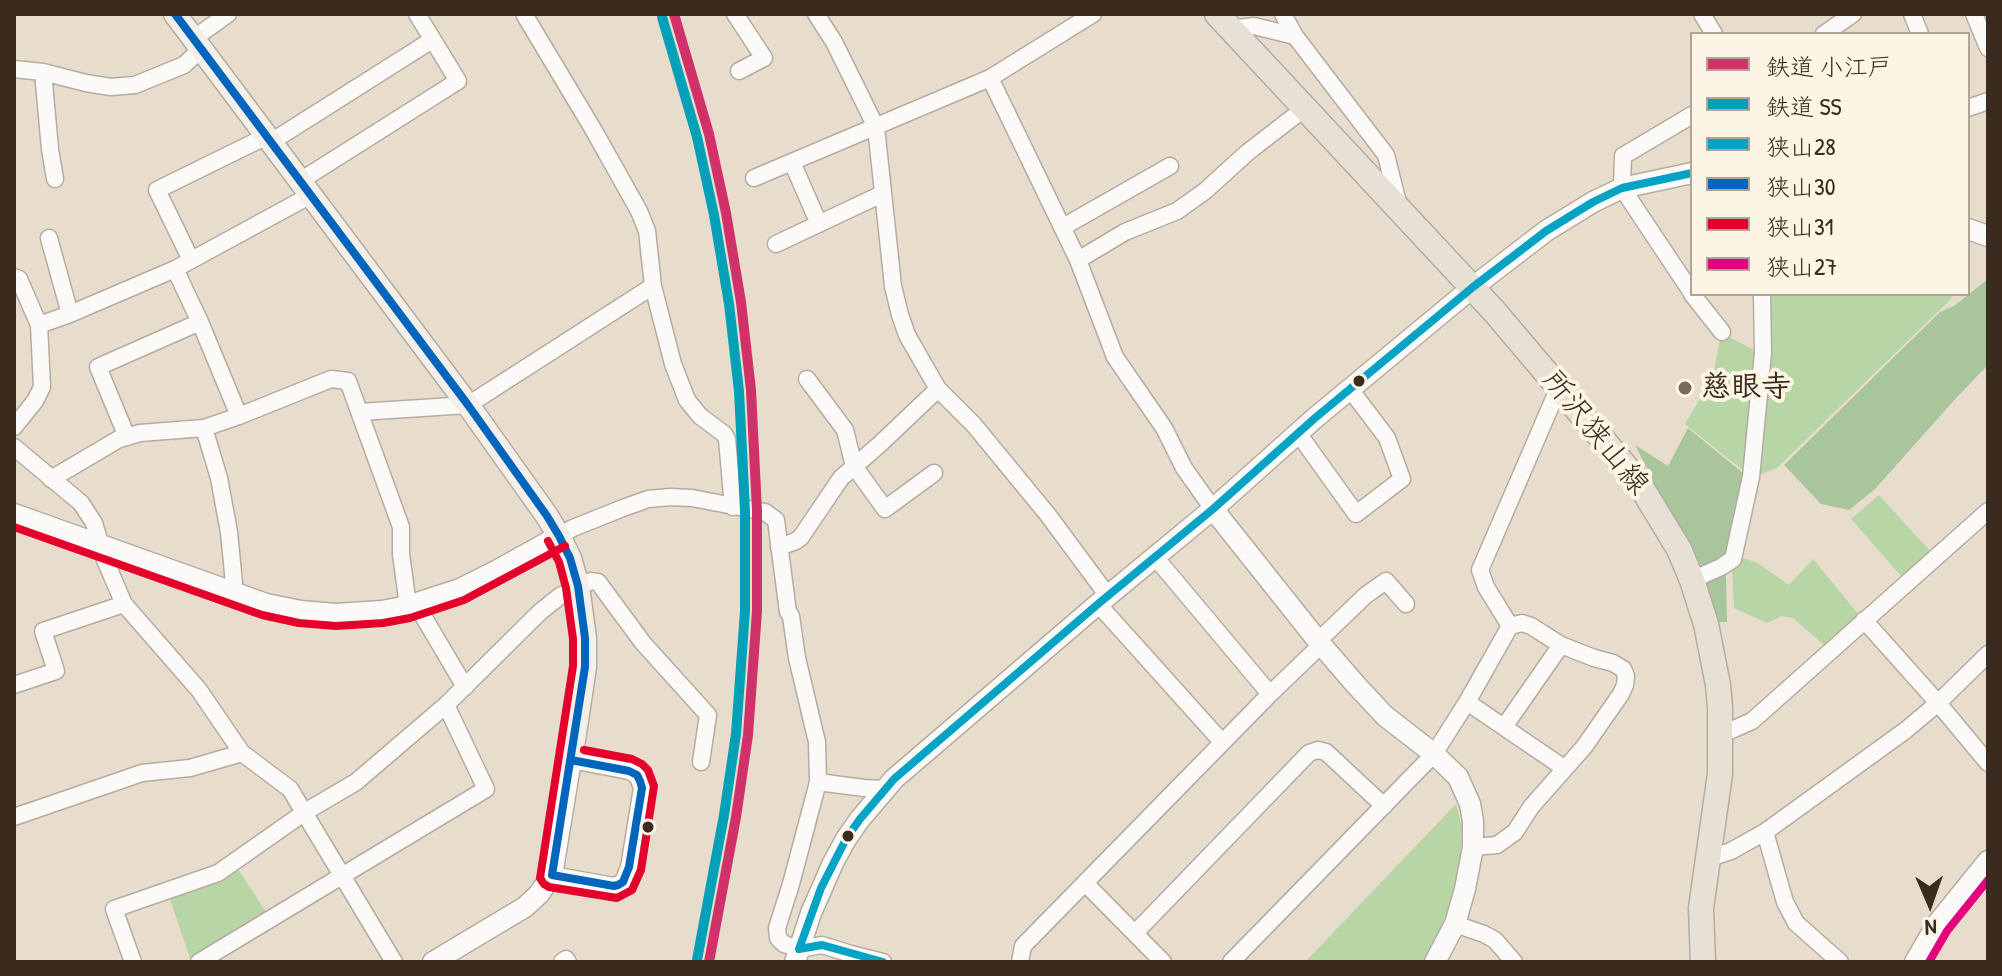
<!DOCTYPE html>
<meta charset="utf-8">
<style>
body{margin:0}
#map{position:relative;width:2002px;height:976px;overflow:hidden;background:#e8ddcd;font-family:"Patrick Hand","Klee One",sans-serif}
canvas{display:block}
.frame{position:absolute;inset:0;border:16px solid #3b2a1e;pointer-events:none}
.legend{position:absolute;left:1690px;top:32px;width:280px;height:264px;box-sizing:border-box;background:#fcf5e5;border:2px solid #afa495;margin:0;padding:10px 14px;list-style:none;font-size:24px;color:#3b2a1e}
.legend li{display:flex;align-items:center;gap:16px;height:40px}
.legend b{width:40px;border:2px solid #afa495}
.north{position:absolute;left:1890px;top:864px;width:80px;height:80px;-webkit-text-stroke:6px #fcf5e5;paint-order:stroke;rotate:178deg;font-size:22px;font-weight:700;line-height:32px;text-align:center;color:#3b2a1e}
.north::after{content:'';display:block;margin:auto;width:28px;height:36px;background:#3b2a1e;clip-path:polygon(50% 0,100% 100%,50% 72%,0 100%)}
</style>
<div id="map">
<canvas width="2002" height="976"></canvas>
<div class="frame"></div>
<ul class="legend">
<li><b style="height:10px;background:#d13169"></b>鉄道 小江戸</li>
<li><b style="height:10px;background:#03a0b7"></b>鉄道 SS</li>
<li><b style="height:10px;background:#03a3c5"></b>狭山28</li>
<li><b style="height:10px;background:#0065bd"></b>狭山30</li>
<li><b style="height:10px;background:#e4002b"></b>狭山31</li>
<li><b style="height:10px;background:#e5007d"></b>狭山27</li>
</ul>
<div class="north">N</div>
</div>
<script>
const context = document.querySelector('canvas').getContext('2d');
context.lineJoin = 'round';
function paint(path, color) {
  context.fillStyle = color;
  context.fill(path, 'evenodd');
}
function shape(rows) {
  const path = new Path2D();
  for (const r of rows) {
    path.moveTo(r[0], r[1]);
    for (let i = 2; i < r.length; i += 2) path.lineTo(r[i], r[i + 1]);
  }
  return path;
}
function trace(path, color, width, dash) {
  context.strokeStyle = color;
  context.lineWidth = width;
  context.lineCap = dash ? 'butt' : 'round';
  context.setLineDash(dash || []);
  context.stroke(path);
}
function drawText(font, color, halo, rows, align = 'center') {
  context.font = font + ' "Patrick Hand","Klee One",sans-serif';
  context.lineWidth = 8;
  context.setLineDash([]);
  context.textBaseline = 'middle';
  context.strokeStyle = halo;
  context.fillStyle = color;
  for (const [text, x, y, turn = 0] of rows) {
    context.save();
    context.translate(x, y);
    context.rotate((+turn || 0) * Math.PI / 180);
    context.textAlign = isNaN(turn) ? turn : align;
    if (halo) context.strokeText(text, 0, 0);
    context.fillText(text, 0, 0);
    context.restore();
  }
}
paint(shape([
 [1765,294,1953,294,1951,299,1777,468,1753,477],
 [1721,333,1762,354,1750,476,1685,424,1713,377],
 [1879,495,1930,551,1902,577,1851,519],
 [1739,557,1756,562,1789,585,1813,559,1859,615,1825,646,1793,618,1782,616,1767,623,1734,608,1732,568],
 [1456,804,1462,827,1460,858,1457,878,1447,918,1426,962,1305,962],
 [238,869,266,912,190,958,169,897]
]), '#b8d5a5');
paint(shape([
 [1988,279,1988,365,1957,397,1875,489,1849,510,1821,504,1784,465,1940,312,1954,306],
 [1688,428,1749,478,1730,557,1699,571,1635,445,1668,466],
 [1726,573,1727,622,1719,622,1716,620,1702,579]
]), '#a8c59b');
const minor = shape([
 [524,14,593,129,639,211,647,231,653,286,673,364,687,400,700,416,724,434,727,439,733,507],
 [735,14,764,58,739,71],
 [816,14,834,42,876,127,893,286,900,315,907,335,938,389,974,425,1048,515,1108,596],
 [1283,14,1295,36],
 [1702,14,1714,34],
 [1912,14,1920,34],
 [1974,14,1988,48],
 [1231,29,1254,26,1295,36,1386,155,1399,207],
 [1824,34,1853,14],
 [193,39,228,14],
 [14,69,43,72,86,83,111,87,122,86,135,85,184,65,201,49],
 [43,72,50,149,55,179],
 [990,78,1078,260,1115,357,1164,428,1184,468,1213,509],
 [1968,108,1988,101],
 [1692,115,1623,156,1622,188,1692,293],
 [271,142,432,40],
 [792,162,819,224],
 [754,178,990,78,1093,14],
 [300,181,458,81,417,14],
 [1063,227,1170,166],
 [49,238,70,314],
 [776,244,882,194],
 [191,260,157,190,267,136],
 [1078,260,1125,232,1177,211,1205,191,1248,152,1305,108],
 [175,269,200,322,239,416],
 [14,277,19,279,39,325,42,387,35,401,14,427],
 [1692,294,1722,332],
 [39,325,70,314,175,269,311,195],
 [807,379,845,430,854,466,885,509,934,473],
 [360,412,468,405,653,286],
 [204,428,219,478,229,532,235,594],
 [1298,433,1356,514,1402,479,1387,438,1350,389],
 [127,437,98,367,200,322],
 [14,447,81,503,94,523,105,560,124,604,199,690,242,753,290,789,394,962],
 [51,479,119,439,140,433,204,428,239,416,331,379,348,381,401,527,401,554,408,606],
 [559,536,573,528,623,508,648,499,670,497,692,498,765,512,776,520,788,612,791,616,797,658,817,742,818,782],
 [779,547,796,541,801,537,841,478,880,444,938,389],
 [1155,557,1270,694],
 [1692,580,1721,567,1733,559,1751,477,1763,353,1762,294],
 [416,604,465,687],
 [1098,604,1222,742],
 [1864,620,1938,703,1988,763],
 [1510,626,1486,587,1480,570,1559,387],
 [1318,641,1366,595,1386,581,1406,604],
 [14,685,56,671,43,631,124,604],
 [1467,702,1564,768],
 [1504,727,1561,645],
 [1721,733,1734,729,1752,721,1988,511],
 [14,817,142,773,190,768,242,753],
 [1765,832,1785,902,1796,923,1840,962],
 [1707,859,1731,851,1765,832,1906,730,1938,703,1988,654],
 [552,875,614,886,623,882,629,867,642,788,637,775,629,771,571,760],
 [1085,883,1163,962],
 [1455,924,1484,934,1495,940,1514,962],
 [1135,933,1309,753,1318,750,1326,752,1384,806],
 [133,962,114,909,218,873,305,812,356,782,446,705,540,612,560,596,591,581,598,582,643,643,708,715,701,762],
 [199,962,486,789,446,705],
 [562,962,566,959,568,962],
 [883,962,851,954,822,945,799,949,784,944,778,938,777,928,791,884,818,782,864,788,885,789],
 [1020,962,1023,946,1270,694,1321,645],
 [1231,962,1434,754,1467,702,1510,626,1522,623,1531,626,1561,645,1594,658,1613,663,1623,669,1626,676,1625,685,1621,694,1584,747,1531,807,1515,832,1497,845,1473,847]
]);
const tertiary = shape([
 [1968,229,1988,236],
 [1213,509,1318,641,1356,685,1385,716,1434,754,1458,777,1470,804,1473,821,1473,847,1465,889,1455,924,1435,962],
 [14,514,266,604,301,611,336,614,382,611,408,606,460,589,496,571,559,536],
 [433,962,525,907,539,894,552,875,571,760],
 [795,962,811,913,833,863,846,839,860,819,894,779,1098,604,1213,509,1315,418,1473,287,1546,231,1593,202,1622,188,1692,173],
 [1915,962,1937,924,1988,861]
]);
const secondary = shape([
 [175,14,468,405,547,516,559,536,570,558,578,586,585,638,585,667,571,760]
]);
const primary = shape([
 [1217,14,1494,311,1637,480,1679,549,1692,580,1706,624,1718,685,1720,708,1720,774,1701,908,1703,962]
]);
trace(minor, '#b4aca1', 19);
trace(tertiary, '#b4aca1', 23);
trace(secondary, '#b4aca1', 25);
trace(primary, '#b4aca1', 27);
trace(minor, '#fcfaf8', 16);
trace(tertiary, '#fcfaf8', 20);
trace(secondary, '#f4f0e9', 22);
trace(primary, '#e7e0d4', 24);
trace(shape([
 [883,962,822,945,799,949,821,888,846,839,860,819,894,779,1098,604,1213,509,1315,418,1473,287,1546,231,1593,202,1622,188,1692,173]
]), '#03a3c5', 8);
trace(shape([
 [175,14,468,405,547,516,559,536,570,558,578,586,585,638,585,667,552,875,614,886,618,885,623,882,629,867,642,788,640,781,637,775,629,771,571,760]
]), '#0065bd', 8);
trace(shape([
 [14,527,262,615,299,623,336,626,383,623,410,618,464,600,565,546],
 [548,541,559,562,566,588,573,639,573,666,540,878,544,884,549,887,617,898,632,890,641,870,654,786,648,770,642,764,632,759,584,750]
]), '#e4002b', 8);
trace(shape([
 [1929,962,1947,931,1988,880]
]), '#e5007d', 8);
trace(shape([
 [674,14,709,134,726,213,741,302,751,390,757,511,757,611,748,735,736,817,709,962]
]), '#d13169', 10);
trace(shape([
 [662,17,697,137,714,215,729,304,739,391,745,511,745,611,736,734,724,815,697,960]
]), '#03a0b7', 10);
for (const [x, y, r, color] of [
 [1359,381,7,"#3b2a1e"],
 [1685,388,8,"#78695b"],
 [648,827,7,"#3b2a1e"],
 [848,836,7,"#3b2a1e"]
]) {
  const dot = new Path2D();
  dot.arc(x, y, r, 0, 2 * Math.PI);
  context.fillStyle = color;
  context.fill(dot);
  trace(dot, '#fcf5e5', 3);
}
drawText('bold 30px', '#3b2a1e', '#fcf5e5', [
 ["慈眼寺",1701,388]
], 'left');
drawText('30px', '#3b2a1e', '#fcf5e5', [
 ["所沢狭山線",1595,433,51]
]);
</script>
